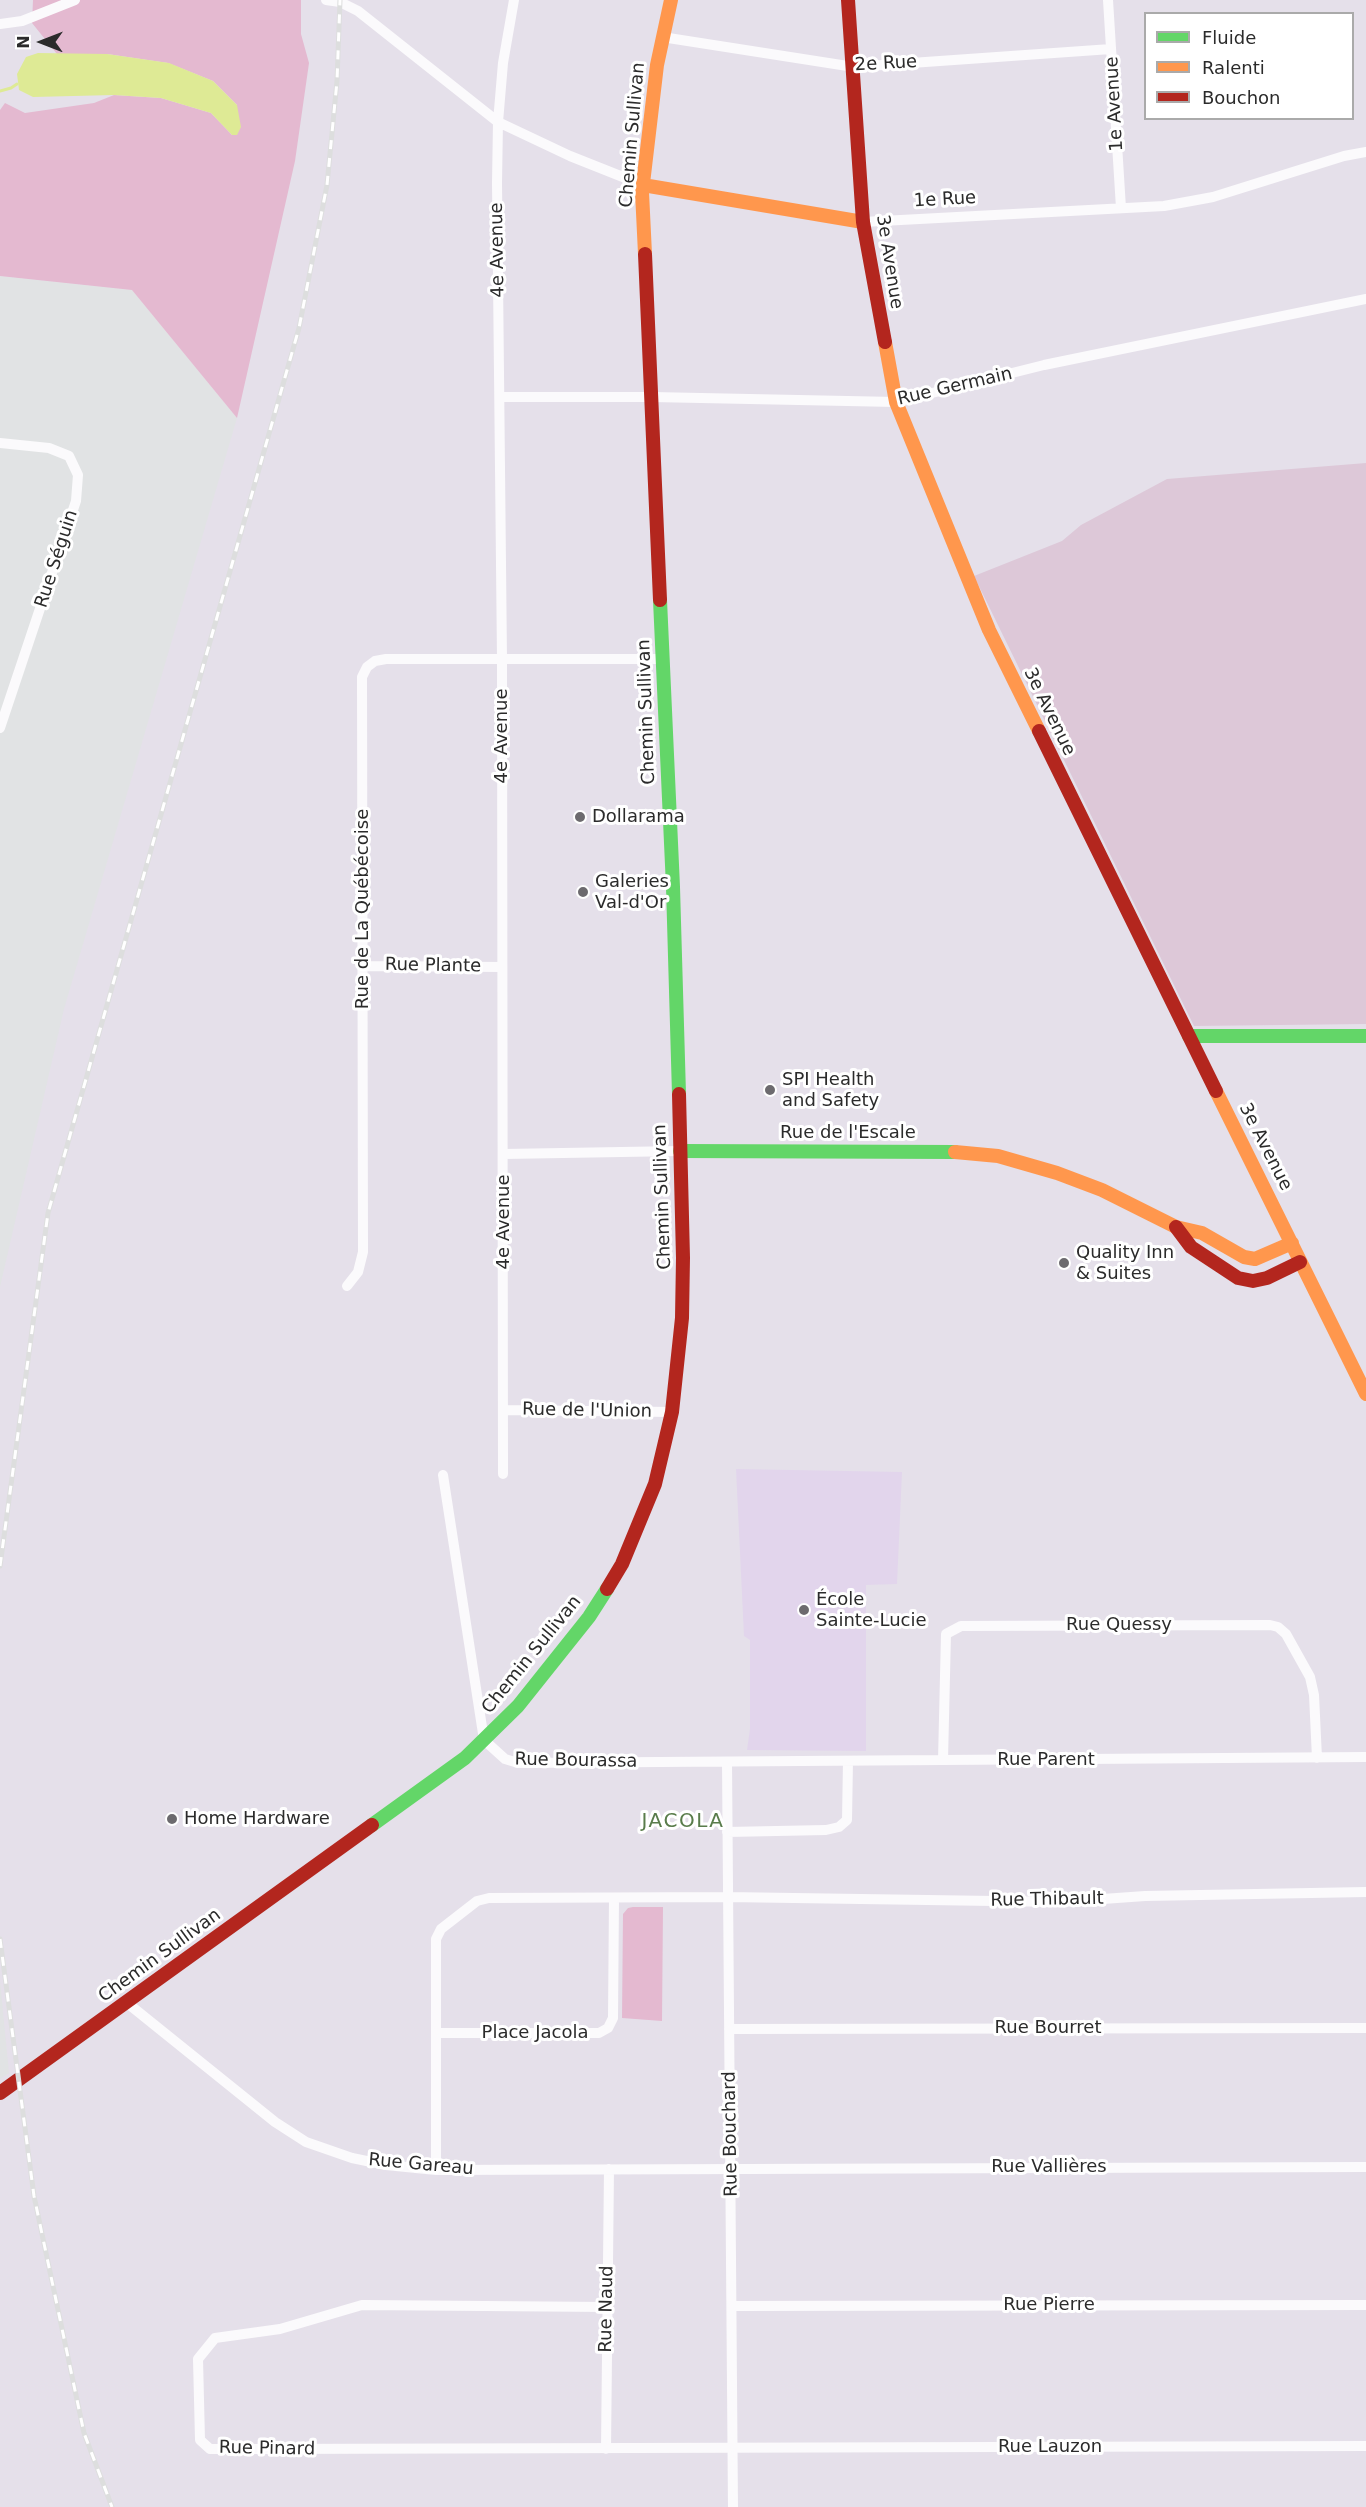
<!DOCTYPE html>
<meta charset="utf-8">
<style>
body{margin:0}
#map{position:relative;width:1366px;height:2507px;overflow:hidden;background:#e5e0ea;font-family:"DejaVu Sans",sans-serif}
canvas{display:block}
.legend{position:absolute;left:1144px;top:12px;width:210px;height:108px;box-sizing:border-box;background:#fff;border:2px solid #aaa;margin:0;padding:8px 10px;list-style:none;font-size:18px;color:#2b2b2b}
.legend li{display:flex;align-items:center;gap:12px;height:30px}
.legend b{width:30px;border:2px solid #aaa}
.north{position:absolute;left:12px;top:12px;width:60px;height:60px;-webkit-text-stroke:4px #fff;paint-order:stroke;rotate:270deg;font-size:16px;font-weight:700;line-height:24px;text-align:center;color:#2b2b2b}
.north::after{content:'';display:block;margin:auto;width:21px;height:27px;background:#2b2b2b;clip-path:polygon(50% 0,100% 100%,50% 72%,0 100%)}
</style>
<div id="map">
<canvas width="1366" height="2507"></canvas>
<ul class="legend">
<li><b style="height:8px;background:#63d668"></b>Fluide</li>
<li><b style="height:8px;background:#ff974d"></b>Ralenti</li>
<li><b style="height:8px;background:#b3261e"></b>Bouchon</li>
</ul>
<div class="north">N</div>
</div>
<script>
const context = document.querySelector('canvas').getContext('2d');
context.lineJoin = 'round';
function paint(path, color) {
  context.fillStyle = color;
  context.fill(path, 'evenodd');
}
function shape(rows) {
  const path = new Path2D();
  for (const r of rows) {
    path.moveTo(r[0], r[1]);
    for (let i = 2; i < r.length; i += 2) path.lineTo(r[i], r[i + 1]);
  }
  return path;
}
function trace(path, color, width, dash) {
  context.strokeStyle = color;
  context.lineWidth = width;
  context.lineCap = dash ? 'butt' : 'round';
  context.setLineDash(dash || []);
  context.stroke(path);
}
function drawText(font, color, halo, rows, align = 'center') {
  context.font = font + ' "DejaVu Sans",sans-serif';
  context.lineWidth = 6;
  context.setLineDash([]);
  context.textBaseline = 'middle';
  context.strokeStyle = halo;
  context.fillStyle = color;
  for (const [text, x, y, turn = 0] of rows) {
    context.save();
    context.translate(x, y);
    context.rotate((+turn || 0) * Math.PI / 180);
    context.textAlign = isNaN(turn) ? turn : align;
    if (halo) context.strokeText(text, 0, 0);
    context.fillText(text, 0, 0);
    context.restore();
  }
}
paint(shape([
 [0,276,132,290,237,418,64,1009,0,1287],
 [0,1981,9,2073,0,2079]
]), '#e1e3e4');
paint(shape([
 [736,1469,902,1472,897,1584,866,1585,866,1751,747,1750,750,1729,750,1640,744,1636]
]), '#e2d5ec');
paint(shape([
 [33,0,301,0,301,34,309,63,295,161,237,418,132,290,0,276,0,110,5,103,25,113,94,103,114,95,161,98,211,113,232,135,237,105,213,81,168,63,107,54,57,54,32,23],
 [633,1907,663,1907,662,2021,622,2018,623,1914,628,1908]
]), '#e4b9d0');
paint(shape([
 [1366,463,1366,1024,1194,1026,974,576,1062,541,1081,525,1167,479]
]), '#ddc8d8');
paint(shape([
 [38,53,107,54,169,63,213,81,237,105,241,127,237,135,232,135,211,113,161,98,114,95,33,97,19,90,17,74,26,57]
]), '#deea95');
trace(shape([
 [0,91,11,88,17,84]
]), '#deea95', 3);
trace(shape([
 [326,0,340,2,358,11,498,122,570,156,643,185],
 [1108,0,1121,208],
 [0,24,22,21,75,0],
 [662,37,854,67,1111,49],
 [863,222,1164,206,1213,197,1344,156,1366,152],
 [500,397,652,397,896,402,1044,365,1366,299],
 [0,443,49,448,69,456,78,475,76,501,0,728],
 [363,966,502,967],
 [504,1154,680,1151],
 [347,1286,358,1272,363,1252,362,677,367,667,375,661,386,659,662,659],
 [503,1410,672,1412],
 [503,1474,502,659,497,183,498,122,503,63,514,0],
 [443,1475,484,1740,505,1759,518,1763,1366,1757],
 [943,1760,946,1634,961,1626,1270,1625,1278,1627,1286,1634,1310,1677,1314,1695,1317,1758],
 [727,1762,733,2507],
 [727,1832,826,1830,839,1827,847,1820,848,1761],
 [126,2002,275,2122,306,2142,352,2158,386,2165,436,2170,1366,2167],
 [729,2029,1366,2028],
 [437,2033,599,2033,608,2028,613,2018,614,1898],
 [436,2170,436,1939,441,1929,477,1901,489,1898,727,1897,1061,1902,1145,1896,1366,1892],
 [732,2306,1366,2305],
 [607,2307,362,2305,280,2329,215,2338,198,2359,200,2440,210,2449,266,2449,1366,2446],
 [606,2449,609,2169]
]), '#fbfafc', 10);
trace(shape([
 [660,600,673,887,679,1094],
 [1189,1036,1366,1036],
 [680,1151,955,1152],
 [372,1825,465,1758,518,1706,589,1617,607,1589]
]), '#63d668', 14);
trace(shape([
 [643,185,863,222],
 [645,254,642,192,657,65,671,0],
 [885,342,896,402,989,630,1039,731],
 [1216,1091,1366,1394],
 [955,1152,998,1156,1057,1173,1102,1190,1176,1227,1202,1233,1244,1257,1255,1259,1292,1243]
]), '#ff974d', 14);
trace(shape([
 [848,0,863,222,885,342],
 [645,254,660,600],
 [1039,731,1216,1091],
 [1176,1227,1191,1247,1238,1278,1253,1281,1267,1278,1300,1262],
 [607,1589,622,1564,655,1484,672,1412,682,1318,683,1258,679,1094],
 [0,2093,372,1825]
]), '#b3261e', 14);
const rail = shape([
 [0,1566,48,1213,299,328,327,185,337,81,340,0],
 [0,1939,34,2196,84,2433,112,2507]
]);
trace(rail, '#dddede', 5);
trace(rail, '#fff', 3, [9]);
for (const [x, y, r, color] of [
 [580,817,6,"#6c6a6e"],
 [583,892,6,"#6c6a6e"],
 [770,1090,6,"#6c6a6e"],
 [1064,1263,6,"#6c6a6e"],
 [804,1610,6,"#6c6a6e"],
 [172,1819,6,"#6c6a6e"]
]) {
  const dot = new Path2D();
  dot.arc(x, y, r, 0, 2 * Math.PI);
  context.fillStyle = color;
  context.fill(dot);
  trace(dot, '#fff', 2);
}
drawText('18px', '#2b2b2b', '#fff', [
 ["2e Rue",886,64,-3],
 ["1e Avenue",1115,104,-93],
 ["Chemin Sullivan",633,135,-85],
 ["1e Rue",945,200,-3],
 ["4e Avenue",498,250,-91],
 ["3e Avenue",889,262,81],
 ["Rue Germain",955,387,-13],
 ["Rue Séguin",57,559,-72],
 ["Chemin Sullivan",647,712,-92],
 ["3e Avenue",1049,712,64],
 ["4e Avenue",502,736,-90],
 ["Rue de La Québécoise",363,909,-90],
 ["Rue Plante",433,966,1],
 ["Rue de l'Escale",848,1133],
 ["3e Avenue",1265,1147,63],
 ["Chemin Sullivan",663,1197,-92],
 ["4e Avenue",504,1222,-90],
 ["Rue de l'Union",587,1411,1],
 ["Rue Quessy",1119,1625],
 ["Chemin Sullivan",532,1655,-51],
 ["Rue Parent",1046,1760],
 ["Rue Bourassa",576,1761,1],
 ["Rue Thibault",1047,1900,-1],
 ["Chemin Sullivan",160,1956,-36],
 ["Rue Bourret",1048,2028],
 ["Place Jacola",535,2033],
 ["Rue Bouchard",731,2134,-91],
 ["Rue Gareau",421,2165,5],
 ["Rue Vallières",1049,2167],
 ["Rue Pierre",1049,2305],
 ["Rue Naud",607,2309,-89],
 ["Rue Lauzon",1050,2447],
 ["Rue Pinard",267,2449,1]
]);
drawText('18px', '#2b2b2b', '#fff', [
 ["Dollarama",592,817],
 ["Galeries",595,882],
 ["Val-d'Or",595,903],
 ["SPI Health",782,1080],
 ["and Safety",782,1101],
 ["Quality Inn",1076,1253],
 ["& Suites",1076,1274],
 ["École",816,1600],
 ["Sainte-Lucie",816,1621],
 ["Home Hardware",184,1819]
], 'left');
context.letterSpacing = '1.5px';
drawText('20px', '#597c4b', '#fff', [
 ["JACOLA",683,1822]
]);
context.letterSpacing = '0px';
</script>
